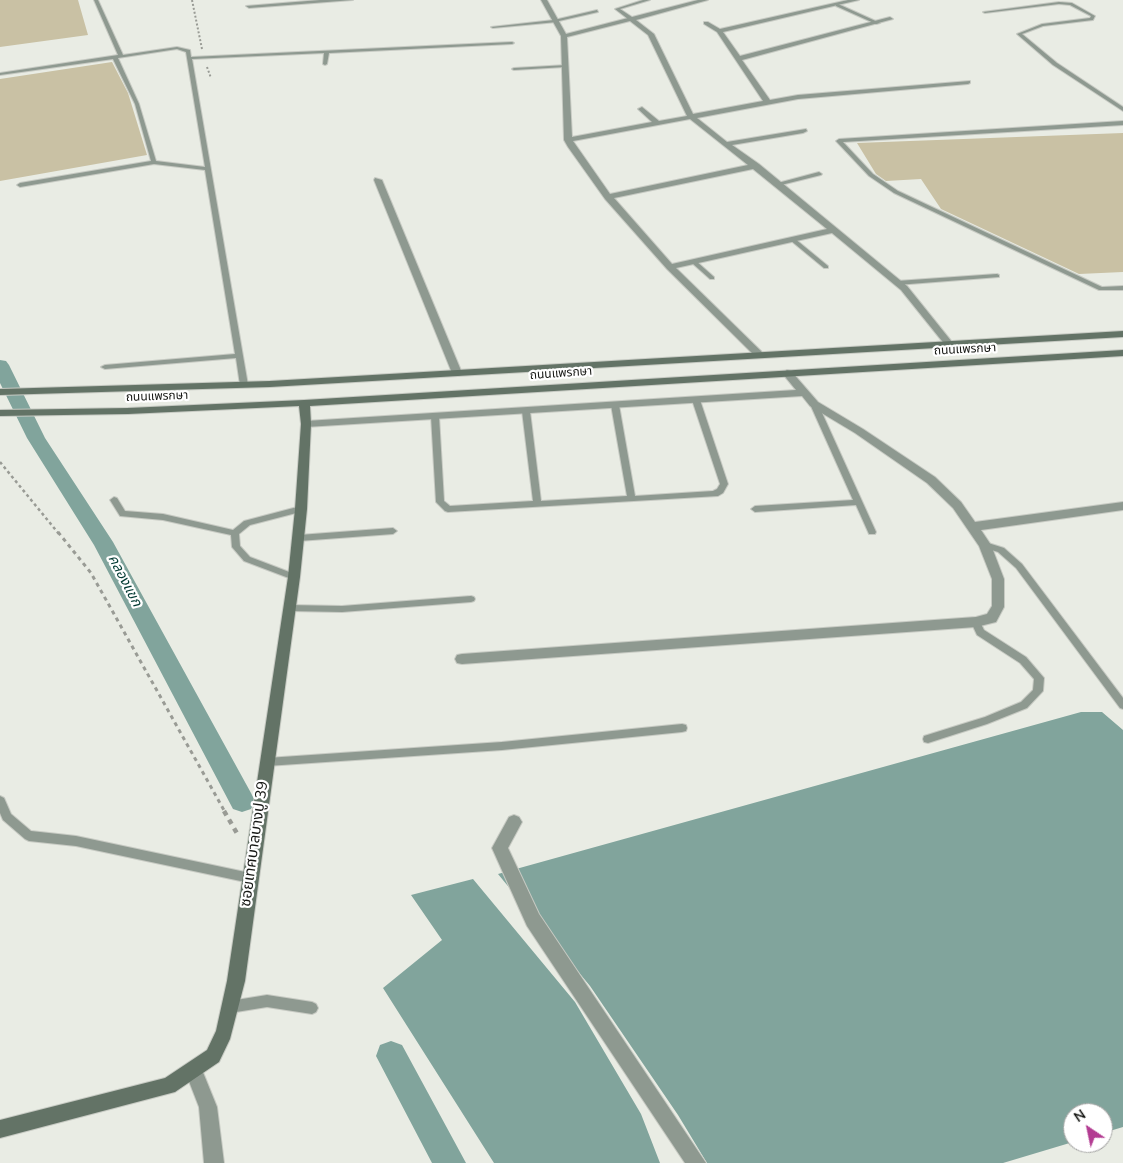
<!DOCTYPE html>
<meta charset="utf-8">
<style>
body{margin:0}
#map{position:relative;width:1123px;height:1163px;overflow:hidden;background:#e9ece4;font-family:"Nunito Sans",sans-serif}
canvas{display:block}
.north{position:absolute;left:1063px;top:1103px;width:50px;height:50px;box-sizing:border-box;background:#fff;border:1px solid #a2a2a1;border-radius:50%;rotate:326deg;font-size:14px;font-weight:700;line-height:20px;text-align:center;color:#161714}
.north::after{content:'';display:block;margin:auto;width:18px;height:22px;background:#b33c92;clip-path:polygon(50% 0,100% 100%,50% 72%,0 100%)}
</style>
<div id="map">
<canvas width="1123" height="1163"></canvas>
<div class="north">N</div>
</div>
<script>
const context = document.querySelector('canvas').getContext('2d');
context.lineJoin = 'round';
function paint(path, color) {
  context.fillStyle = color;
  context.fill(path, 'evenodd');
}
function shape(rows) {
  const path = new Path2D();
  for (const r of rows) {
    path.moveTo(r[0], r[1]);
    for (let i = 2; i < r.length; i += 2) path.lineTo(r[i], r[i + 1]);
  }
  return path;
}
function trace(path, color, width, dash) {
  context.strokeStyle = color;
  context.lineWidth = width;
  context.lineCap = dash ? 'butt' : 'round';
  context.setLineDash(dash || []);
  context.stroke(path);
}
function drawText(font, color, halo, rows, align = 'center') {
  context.font = font + ' "Nunito Sans","Noto Sans Thai",sans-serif';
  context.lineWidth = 4.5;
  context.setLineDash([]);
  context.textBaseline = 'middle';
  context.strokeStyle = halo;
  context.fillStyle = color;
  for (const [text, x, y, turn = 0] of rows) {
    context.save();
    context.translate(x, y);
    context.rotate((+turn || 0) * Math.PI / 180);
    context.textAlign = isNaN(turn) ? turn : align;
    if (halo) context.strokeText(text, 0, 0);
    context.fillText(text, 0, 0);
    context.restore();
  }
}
paint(shape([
 [1081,712,1102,712,1123,730,1123,1127,1103,1133,1103,1113,1073,1113,1073,1142,1003,1163,707,1163,678,1115,590,986,498,874],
 [473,879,575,1002,641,1114,660,1163,494,1163,383,988,442,940,411,895]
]), '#81a49c');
paint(shape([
 [0,360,6,361,9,365,45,438,113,542,251,793,255,801,251,809,242,812,233,809,94,545,27,438,0,383,0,360],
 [391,1041,402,1045,466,1163,432,1163,376,1056,380,1045,391,1041]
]), '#81a49c');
paint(shape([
 [0,0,78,0,88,35,0,47],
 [112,62,128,93,147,155,0,181,0,79],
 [1123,133,1123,272,1079,274,941,209,921,179,886,181,876,174,857,143]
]), '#c9c1a4');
const lane = shape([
 [94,0,98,0,123,55,177,47,190,50,191,57,512,42,514,43,512,44,329,53,327,64,325,65,323,64,324,53,192,59,243,356,248,385,244,387,240,385,236,358,105,369,101,367,105,365,235,354,205,170,154,164,20,187,17,185,20,183,151,161,135,104,113,59,0,75,0,73,118,55,94,0],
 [177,49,186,52,205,167,156,161,139,104,118,58,177,49],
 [643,0,650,0,620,9,632,17,632,19,628,19,615,9,643,0],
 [1059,2,1072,3,1095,16,1093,20,1043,26,1022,34,1057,63,1123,107,1123,111,1053,65,1017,34,1042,24,1090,18,1091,16,1070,5,1059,4,985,13,983,12,1059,2],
 [836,4,838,4,880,23,876,24,836,6,836,4],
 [597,10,598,12,559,21,557,22,493,28,491,27,554,20,597,10],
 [567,65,567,67,565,67,514,70,512,69,514,68,567,65],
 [1123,121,1123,125,843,142,873,174,898,191,1102,287,1123,286,1123,290,1099,290,894,193,869,176,836,141,839,139,1123,121],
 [819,172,822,174,821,175,777,186,774,184,819,172],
 [790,238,794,238,828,266,828,268,824,268,790,240,790,238],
 [692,261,696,261,714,277,714,279,710,279,692,263,692,261],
 [997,274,999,275,999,277,897,285,894,283,897,281,997,274],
 [693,398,696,398,700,400,728,484,723,493,718,496,448,512,445,511,436,502,431,416,435,414,439,416,444,501,450,506,533,501,522,411,526,409,530,411,541,501,627,496,611,405,615,403,619,405,635,496,713,491,717,489,720,484,692,400,693,398],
 [811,402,814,402,818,404,876,532,875,534,869,534,856,505,755,512,751,509,755,506,853,500,810,404,811,402],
 [114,497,117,498,125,511,163,514,233,530,244,521,301,506,304,507,305,509,304,511,250,525,239,534,240,546,250,557,297,575,298,577,294,580,244,561,232,547,231,535,163,520,120,516,110,500,114,497],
 [393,528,397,531,393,534,299,541,295,538,299,535,393,528],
 [985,542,1004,548,1022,564,1123,698,1123,709,1120,708,1016,568,998,552,982,547,981,545,985,542],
 [471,596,474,597,475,599,474,601,471,602,342,612,289,611,286,610,285,608,286,606,289,605,342,606,471,596],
 [976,619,979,620,984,630,1026,657,1044,678,1043,691,1027,708,987,724,928,743,924,742,923,739,924,736,985,717,1021,702,1033,690,1034,679,1020,663,977,635,971,622,973,620,976,619],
 [682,724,686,725,687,728,686,731,682,732,502,750,267,766,263,765,262,762,263,759,267,758,502,742,682,724],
 [0,796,4,798,11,814,31,831,76,836,250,873,254,874,256,878,254,882,250,883,76,846,29,841,25,839,3,820,0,813,0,796],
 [267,995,312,1002,316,1004,318,1008,316,1012,312,1014,267,1007,230,1013,226,1011,224,1007,226,1003,230,1001,267,995]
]);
const street = shape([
 [320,0,353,0,249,8,246,6,320,0],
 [541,0,547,0,566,34,698,0,708,0,636,20,654,34,693,114,763,101,717,32,704,24,704,22,708,22,720,29,848,0,859,0,723,32,740,56,890,17,893,19,742,60,770,100,798,95,970,81,970,83,968,84,798,99,697,118,727,142,806,129,807,131,803,133,732,145,759,164,907,286,952,342,952,346,946,346,901,290,832,233,676,268,765,355,764,357,756,357,667,269,605,199,568,147,564,140,561,36,541,0],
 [630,21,648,35,687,116,659,121,642,107,638,109,652,122,572,137,567,37,630,21],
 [690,119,748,165,610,194,573,141,690,119],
 [753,169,827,229,672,264,614,198,753,169],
 [375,178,382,180,462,373,461,375,457,376,452,373,374,180,375,178],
 [787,370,791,371,818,402,863,429,935,477,961,502,975,522,1123,502,1123,510,981,530,991,545,1004,579,1004,607,996,622,976,627,462,664,457,663,455,659,457,655,462,654,976,617,987,614,992,606,992,579,979,546,953,508,927,483,855,433,810,406,802,396,306,427,301,424,306,421,796,390,782,373,787,370],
 [514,815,519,817,522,822,508,848,539,914,706,1163,685,1163,527,926,492,848,509,817,514,815],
 [194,1062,200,1065,217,1107,224,1163,204,1163,199,1107,185,1071,188,1065,194,1062]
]);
const secondary = shape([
 [1123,331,1123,337,270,387,0,395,0,389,270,381,1123,331],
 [1123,350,1123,356,310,406,311,424,307,509,300,577,245,981,230,1039,219,1062,175,1092,0,1138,0,1120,165,1078,207,1050,216,1031,227,981,288,577,295,509,301,424,299,406,128,414,0,416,0,410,128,408,304,400,1123,350]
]);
trace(lane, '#c7cac3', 2);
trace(street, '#c7cac3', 2);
trace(secondary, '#c7cac3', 2);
trace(shape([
 [192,0,202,49],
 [207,67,211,78]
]), '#999b95', 2, [2, 2]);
trace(shape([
 [0,462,59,534]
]), '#999b95', 2.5, [3, 3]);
trace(shape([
 [58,532,91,573,225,812]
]), '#999b95', 3, [4, 4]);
trace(shape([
 [224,811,238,835]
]), '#999b95', 4.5, [5, 5]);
paint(lane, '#8e9990');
paint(street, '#8e9990');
paint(secondary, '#637366');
drawText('12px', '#161714', '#fff', [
 ["ถนนแพรกษา",965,350,-3],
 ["ถนนแพรกษา",561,374,-4],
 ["ถนนแพรกษา",157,397,-2]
]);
drawText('italic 14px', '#023a32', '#fff', [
 ["คลองแขก",124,581,62]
]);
drawText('15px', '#161714', '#fff', [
 ["ซอยเทศบาลบางปู 39",255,844,-82]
]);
</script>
